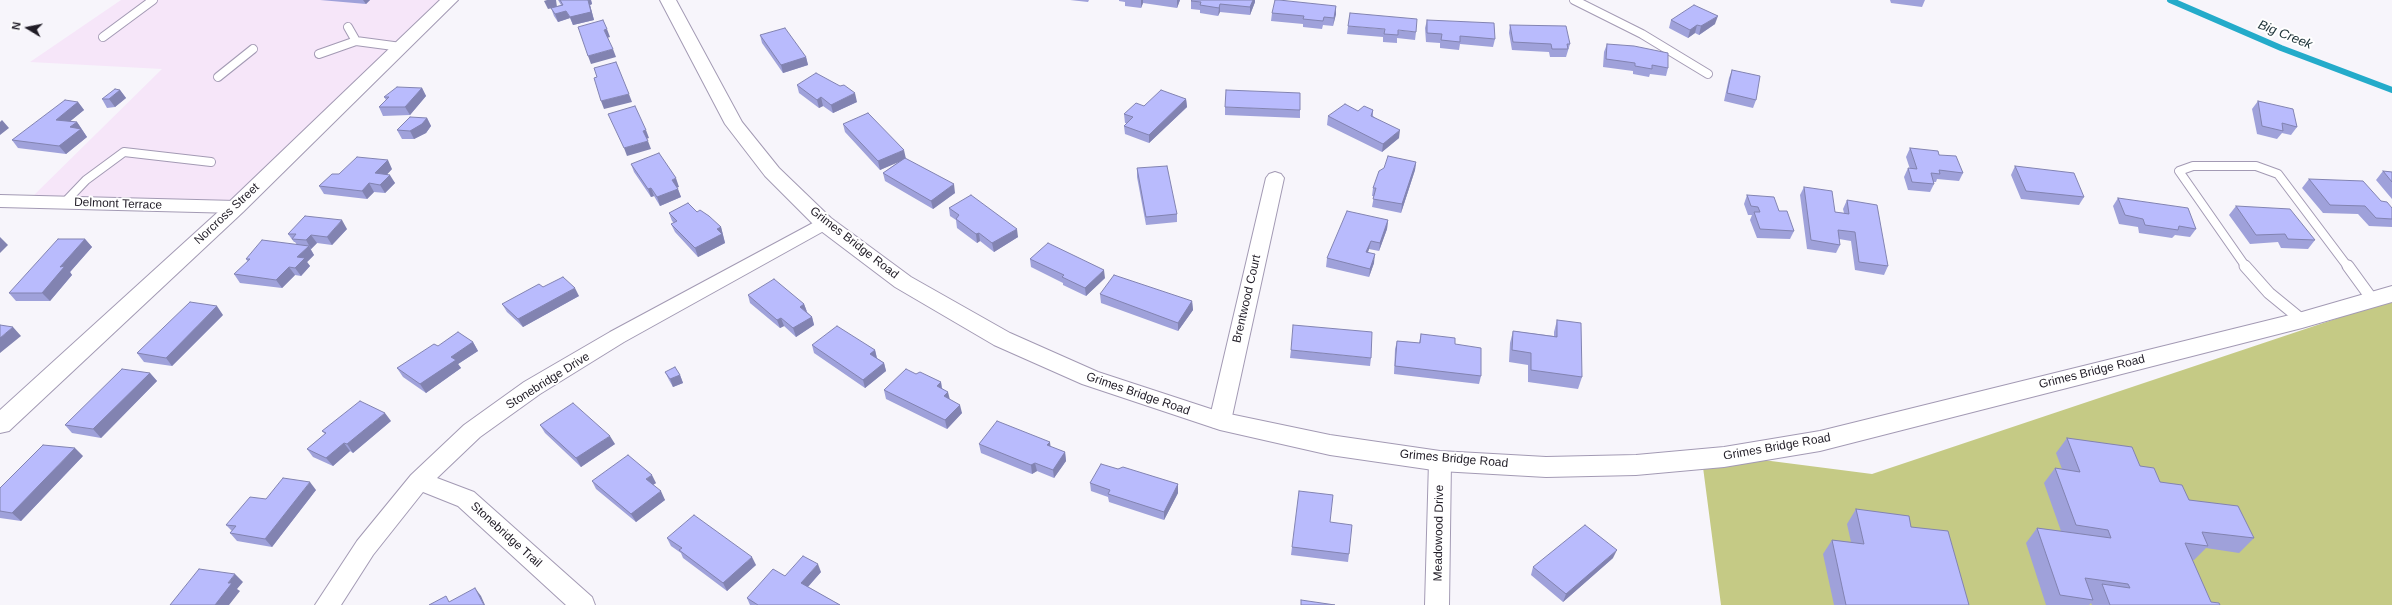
<!DOCTYPE html>
<html>
<head>
<meta charset="utf-8">
<style>
  body { margin:0 }
  #map { position:relative; width:2392px; height:605px; overflow:hidden; background:#f7f5fb; font-family:Arial,sans-serif }
  canvas { display:block }
  .north { position:absolute; left:8px; top:8px; width:40px; height:40px; -webkit-text-stroke:3px #fff; paint-order:stroke; rotate:280deg; font-size:11px; font-weight:700; line-height:16px; text-align:center; color:#201c26 }
  .north::after { content:''; display:block; margin:auto; width:14px; height:18px; background:#201c26; clip-path:polygon(50% 0,100% 100%,50% 72%,0 100%) }
</style>
</head>
<body>
<div id="map">
<canvas width="2392" height="605"></canvas>
<div class="north">N</div>
</div>
<script>
const c = document.querySelector('canvas').getContext('2d');
c.lineJoin = 'round';
function fillPath(path, color) {
  c.fillStyle = color;
  c.fill(path, 'evenodd');
}
function shape(rows) {
  const path = new Path2D();
  for (const r of rows) {
    path.moveTo(r[0], r[1]);
    for (let i = 2; i < r.length; i += 2) path.lineTo(r[i], r[i + 1]);
  }
  return path;
}
function strokePath(path, color, width, dash) {
  c.strokeStyle = color;
  c.lineWidth = width;
  c.lineCap = dash ? 'butt' : 'round';
  c.setLineDash(dash || []);
  c.stroke(path);
}
function label(font, color, halo, rows, align = 'center') {
  c.font = font + ' Arial,sans-serif';
  c.lineWidth = 4;
  c.setLineDash([]);
  c.textBaseline = 'middle';
  c.strokeStyle = halo;
  c.fillStyle = color;
  for (const [text, x, y, turn = 0] of rows) {
    c.save();
    c.translate(x, y);
    c.rotate((+turn || 0) * Math.PI / 180);
    c.textAlign = isNaN(turn) ? turn : align;
    if (halo) c.strokeText(text, 0, 0);
    c.fillText(text, 0, 0);
    c.restore();
  }
}
fillPath(shape([
  [121,0,447,0,235,207,33,196,162,69,30,62]
]), '#f6e6f9');
fillPath(shape([
  [2392,300,2392,605,1721,605,1701,452,1872,474]
]), '#c5ca85');
strokePath(shape([
  [2170,0,2281,48,2392,90]
]), '#24abca', 6);
const laneFar1 = shape([
  [1574,0,1642,34,1708,74],
  [348,27,356,41],
  [103,37,153,0],
  [319,54,356,41,401,47],
  [218,77,253,49],
  [65,202,86,180,124,152,211,162],
  [2246,267,2179,171,2193,166,2256,166,2278,174,2348,267]
]);
const lane = shape([
  [2245,266,2269,293,2302,320],
  [2348,266,2372,299]
]);
const street = shape([
  [1275,172,1281,174,1284,178,1231,421,1228,427,1220,429,1212,427,1209,421,1266,178,1269,174,1275,172],
  [0,195,236,201,243,203,245,207,243,211,236,213,0,207,0,195],
  [824,217,831,219,833,223,831,227,624,342,540,394,480,437,437,478,474,492,592,597,595,605,566,605,458,506,423,492,373,555,341,605,315,605,357,541,411,475,464,425,524,382,610,332,824,217],
  [1440,452,1448,455,1451,461,1449,605,1425,605,1429,461,1432,455,1440,452]
]);
const secondary = shape([
  [440,0,458,0,243,212,9,431,0,433,0,410,229,202,440,0],
  [660,0,676,0,742,122,779,168,831,218,911,277,1010,333,1098,372,1220,412,1330,435,1440,451,1546,457,1636,455,1724,447,1820,431,2302,312,2392,286,2392,302,2302,328,1820,451,1724,467,1636,475,1546,477,1440,471,1330,455,1220,430,1082,384,994,345,895,287,817,228,765,176,725,124,660,0]
]);
strokePath(laneFar1, '#a39ab4', 10);
strokePath(lane, '#a39ab4', 13);
strokePath(street, '#a39ab4', 2);
strokePath(secondary, '#a39ab4', 2);
strokePath(laneFar1, '#fff', 8);
strokePath(lane, '#fff', 11);
fillPath(street, '#fff');
fillPath(secondary, '#fff');
fillPath(shape([
  [320,0,370,0,366,4],
  [558,0,591,0,592,4,590,5,594,20,573,25,570,18,558,22,554,16,551,8,554,7,548,9,561,5],
  [1070,0,1089,0,1088,2],
  [1119,0,1180,0,1177,8,1143,3,1141,8,1125,6,1125,2,1119,1],
  [1890,0,1925,0,1922,7,1891,3],
  [1191,1,1255,2,1250,15,1220,12,1218,16,1200,13,1200,10,1191,9],
  [1336,6,1336,14,1333,26,1323,25,1322,29,1303,27,1303,24,1271,21,1272,13],
  [1427,20,1495,39,1493,47,1460,44,1459,50,1440,48,1440,43,1426,42,1425,28],
  [1671,20,1715,24,1699,35,1695,33,1688,38,1669,28],
  [1510,25,1570,44,1566,57,1550,57,1549,52,1512,50,1509,33],
  [1348,26,1416,32,1415,40,1397,38,1397,43,1383,42,1383,37,1347,34],
  [760,35,806,57,808,65,783,73,762,43],
  [1607,44,1668,68,1666,76,1650,74,1649,77,1633,74,1633,71,1603,67,1604,52],
  [1732,70,1756,100,1753,108,1724,101,1729,78],
  [797,85,857,102,833,113,823,106,819,108,799,93],
  [422,88,426,96,410,115,383,116,379,107,386,100,384,97],
  [120,90,126,98,115,107,107,108,102,99],
  [1186,99,1187,107,1149,143,1125,134,1124,126,1127,123,1125,123,1124,114,1144,106],
  [2258,101,2297,127,2291,135,2282,133,2277,139,2257,134,2252,109],
  [78,102,84,110,70,121,77,122,87,137,66,154,18,148,12,140],
  [1225,107,1300,110,1300,118,1225,115],
  [1373,110,1373,116,1399,138,1382,152,1327,125,1328,116],
  [427,118,431,126,426,133,414,139,402,139,397,130],
  [843,124,905,158,955,193,933,209,885,181,883,173,901,160,880,170,845,132],
  [1910,148,1939,155,1963,173,1959,181,1937,179,1936,182,1934,182,1934,184,1930,192,1908,190,1904,177,1908,168,1910,169,1906,157],
  [1416,162,1415,170,1401,213,1372,207,1374,196,1372,196,1373,188],
  [631,164,679,187,677,187,681,197,660,206,654,196,651,197,634,172],
  [2015,166,2084,197,2079,205,2021,199,2011,175],
  [1137,168,1177,214,1177,222,1146,225,1137,177],
  [392,169,387,174,395,183,385,193,374,192,367,199,324,194,319,186,339,174],
  [2383,171,2392,172,2392,199,2376,180],
  [2309,179,2381,201,2392,208,2392,227,2369,226,2358,214,2323,213,2302,188],
  [1804,187,1835,212,1844,213,1843,209,1847,200,1888,266,1884,275,1855,270,1851,241,1839,239,1840,245,1836,253,1807,249,1800,195],
  [1747,195,1779,211,1794,231,1790,239,1757,238,1750,220,1752,215,1748,215,1744,204],
  [2118,198,2196,229,2190,237,2175,235,2172,238,2139,233,2138,227,2119,224,2113,206],
  [2236,206,2315,240,2308,249,2281,248,2278,242,2250,244,2229,215],
  [949,208,1018,237,994,252,980,241,977,243,957,228,956,220,950,216],
  [697,212,721,227,725,243,698,257,675,232,671,224,674,223,672,221,669,213],
  [1388,220,1387,229,1379,251,1369,249,1368,252,1374,263,1369,277,1326,267,1327,258],
  [347,229,332,245,317,243,311,249,310,249,314,255,307,262,310,266,301,276,295,275,282,288,240,283,234,274,248,262,246,259,297,245,295,242,294,242,288,234],
  [85,239,92,247,70,272,72,275,50,301,16,301,9,293],
  [1030,259,1105,278,1086,296,1063,285,1063,283,1031,267],
  [543,287,579,296,523,327,507,312,502,304],
  [1100,294,1192,301,1193,310,1178,331,1101,303],
  [748,295,804,304,807,312,812,317,814,325,796,337,784,326,780,328,750,303],
  [223,315,172,366,144,362,137,353],
  [1557,320,1582,377,1578,389,1528,382,1528,365,1509,362,1510,343,1513,331,1554,336,1554,332],
  [1421,334,1455,344,1481,376,1479,384,1394,374,1395,349,1397,341,1419,343],
  [473,342,478,351,458,364,461,368,426,393,403,377,397,368,438,346],
  [812,345,875,350,877,358,884,363,886,371,865,388,814,353],
  [1291,350,1371,358,1370,366,1290,358],
  [665,372,680,375,683,383,673,387,669,380],
  [150,373,157,381,101,438,72,433,65,425],
  [916,374,941,382,942,388,950,400,962,413,947,429,886,399,884,390],
  [391,421,353,453,350,451,333,466,313,457,307,449,325,434,322,431],
  [540,425,615,444,581,467,545,433],
  [2067,438,2140,466,2160,482,2254,538,2239,553,2206,548,2194,560,2192,560,2211,602,2220,605,2092,605,2091,603,2089,605,2046,605,2026,543,2037,528,2061,531,2044,483,2055,468,2062,469,2056,453],
  [979,444,1050,447,1065,452,1066,461,1054,478,1037,471,1032,474,981,453],
  [83,456,21,521,0,518,0,488],
  [1118,469,1178,484,1178,493,1164,520,1109,502,1108,497,1091,491,1090,483],
  [592,481,656,483,653,485,665,500,636,522,596,489],
  [316,490,272,547,237,541,230,533,232,531,226,525,266,499],
  [1856,509,1911,527,1969,605,1834,605,1823,554,1832,540,1851,542,1847,524],
  [1330,522,1349,554,1348,562,1291,555,1292,547],
  [667,538,756,565,727,591,683,558,681,553,671,546],
  [1613,558,1563,602,1531,575,1533,567],
  [821,572,808,587,840,605,750,605,747,598,785,576]
]), '#9fa1da');
fillPath(shape([
  [363,0,370,0,366,4],
  [547,0,556,0,557,7,548,9,544,1],
  [588,0,591,0,592,4,590,5,594,20,573,25,570,17],
  [1141,0,1143,0,1143,3,1141,8],
  [1177,0,1180,0,1177,8],
  [1253,0,1255,0,1255,2,1250,15,1250,7],
  [1220,4,1220,12,1218,16,1219,8],
  [1336,6,1336,14,1333,26,1334,18],
  [566,11,570,18,558,22,555,14],
  [1718,16,1715,24,1699,35,1701,26],
  [1697,25,1695,33,1688,38,1690,30],
  [607,29,610,37,607,38,604,30],
  [613,49,616,57,591,64,588,56],
  [806,57,808,65,783,73,781,65],
  [422,88,426,96,410,115,405,107],
  [120,90,126,98,115,107,109,99],
  [855,93,857,102,833,113,831,105],
  [629,94,632,102,604,109,601,101],
  [821,97,823,106,819,108,817,100],
  [1186,99,1187,107,1149,143,1149,135],
  [78,102,84,110,62,128,56,120],
  [427,118,431,126,426,133,414,139,410,131],
  [2,120,9,128,0,135,0,122],
  [77,122,87,137,66,154,59,146,70,127],
  [646,130,649,138,646,139,643,131],
  [1400,130,1399,138,1382,152,1383,144],
  [648,141,651,149,627,156,624,148],
  [904,150,906,159,880,170,878,161],
  [388,160,392,169,380,182,375,173],
  [1416,162,1415,170,1401,213,1402,204],
  [390,175,395,183,385,193,380,185],
  [676,178,679,187,675,188,672,180],
  [369,183,374,192,367,199,362,191],
  [954,184,955,193,933,209,931,201],
  [651,188,654,196,651,197,648,189],
  [678,189,681,197,660,206,657,197],
  [342,220,347,229,332,245,327,237],
  [1388,220,1387,229,1379,251,1380,243],
  [721,227,725,243,698,257,695,248,717,229],
  [1017,229,1018,237,994,252,992,243],
  [979,233,980,241,977,243,976,234],
  [311,235,317,243,311,249,306,240],
  [0,237,8,245,0,253],
  [85,239,92,247,70,272,72,275,50,301,42,293,60,267],
  [1371,241,1369,249,1365,260,1366,252],
  [309,246,314,255,307,262,310,266,301,276,295,268,297,257],
  [1375,254,1374,263,1369,277,1370,269],
  [289,267,295,275,282,288,276,280],
  [1104,270,1105,278,1086,296,1085,288],
  [575,288,579,296,523,327,518,319],
  [1192,301,1193,310,1178,331,1178,323],
  [804,304,807,312,800,307],
  [217,306,223,315,172,366,166,358],
  [812,317,814,325,796,337,793,328],
  [781,318,784,326,780,328,777,320],
  [13,327,21,336,0,353,0,338],
  [473,342,478,351,458,364,461,368,426,393,420,384,451,357],
  [875,350,877,359,870,354],
  [884,363,886,371,865,388,863,380],
  [150,373,157,381,101,438,93,429],
  [680,375,683,383,673,387,670,379],
  [941,382,942,391,937,386],
  [948,392,950,400,944,396],
  [960,405,962,413,947,429,945,420],
  [385,413,391,421,353,453,347,444],
  [610,436,615,444,581,467,576,458],
  [1050,442,1051,450,1047,445],
  [344,443,350,451,333,466,326,458],
  [75,448,83,456,21,521,12,513],
  [1065,452,1066,461,1054,478,1053,470],
  [1035,463,1037,471,1032,474,1031,465],
  [652,475,656,483,650,487,646,479],
  [310,482,316,490,272,547,265,539],
  [1178,484,1178,493,1164,520,1164,512],
  [661,491,665,500,636,522,631,514],
  [1617,550,1613,558,1563,602,1566,594],
  [752,557,756,565,727,591,723,583],
  [818,564,821,572,804,591,801,583],
  [235,574,243,582,237,589,240,591,229,605,215,605,228,583],
  [475,588,481,596,485,605,484,605]
]), '#8283b1');
const building = shape([
  [560,0,588,0,591,12,570,17,566,11,555,14,551,8,563,5,560,0],
  [1192,0,1253,0,1250,7,1220,4,1219,8,1200,5,1201,2,1191,1,1192,0],
  [1275,0,1279,0,1336,6,1334,18,1324,17,1323,21,1303,19,1304,16,1272,13,1275,0],
  [1694,5,1718,16,1701,26,1697,25,1690,30,1671,20,1694,5],
  [1350,13,1417,19,1416,32,1398,30,1398,35,1384,34,1385,29,1348,26,1350,13],
  [603,20,607,29,604,30,613,49,588,56,578,27,603,20],
  [1427,20,1494,23,1495,39,1460,36,1460,42,1441,40,1442,34,1427,33,1427,20],
  [1510,25,1566,26,1570,44,1567,44,1568,49,1552,49,1551,44,1513,42,1510,25],
  [785,28,806,57,781,65,760,35,785,28],
  [1607,44,1634,46,1668,53,1668,68,1652,65,1652,69,1635,66,1635,63,1606,59,1607,44],
  [616,62,629,94,601,101,594,78,597,77,594,68,616,62],
  [1732,70,1760,76,1756,100,1727,93,1732,70],
  [816,73,840,86,844,85,855,93,831,105,821,97,817,100,797,85,816,73],
  [397,87,422,88,405,107,379,107,389,97,384,97,397,87],
  [115,89,120,90,109,99,102,99,115,89],
  [1161,90,1186,99,1149,135,1124,126,1133,117,1124,114,1136,103,1144,106,1161,90],
  [1226,90,1300,93,1300,110,1225,107,1226,90],
  [65,100,78,102,56,120,77,122,70,127,81,129,59,146,12,140,65,100],
  [2258,101,2293,109,2297,127,2282,123,2283,131,2262,126,2258,101],
  [1345,104,1358,111,1364,106,1373,110,1371,116,1400,130,1383,144,1328,116,1345,104],
  [635,106,646,130,643,131,648,141,624,148,608,114,635,106],
  [868,113,904,150,878,161,843,124,868,113],
  [410,117,427,118,422,124,410,131,397,130,410,117],
  [1910,148,1938,151,1939,155,1956,156,1963,173,1939,170,1940,174,1931,173,1934,184,1912,182,1908,168,1917,169,1910,148],
  [659,153,676,178,672,180,678,189,657,197,651,188,648,189,631,164,659,153],
  [1388,156,1416,162,1402,204,1373,199,1376,188,1373,188,1379,171,1384,168,1388,156],
  [357,157,388,160,375,173,390,175,380,185,369,183,362,191,319,186,332,174,339,174,357,157],
  [905,158,954,184,931,201,883,173,905,158],
  [1167,166,1177,214,1146,217,1137,168,1167,166],
  [2015,166,2074,173,2084,197,2026,191,2015,166],
  [2383,171,2392,172,2392,182,2383,171],
  [2309,179,2363,181,2381,201,2387,202,2392,208,2392,219,2376,218,2365,206,2330,205,2309,179],
  [1804,187,1832,191,1835,212,1849,214,1847,200,1877,205,1888,266,1859,262,1855,232,1838,230,1840,245,1811,240,1804,187],
  [971,195,1017,229,992,243,979,233,976,234,956,219,959,215,949,208,971,195],
  [1747,195,1774,197,1779,211,1787,211,1794,231,1760,229,1754,212,1760,212,1758,207,1751,206,1747,195],
  [2118,198,2188,208,2196,229,2179,226,2178,230,2145,225,2143,219,2125,215,2118,198],
  [688,203,697,212,700,210,709,216,721,227,717,229,722,234,695,248,671,224,677,221,669,213,688,203],
  [2236,206,2290,209,2315,240,2288,239,2285,234,2256,235,2236,206],
  [1347,211,1388,220,1380,243,1371,241,1366,252,1375,254,1370,269,1327,258,1347,211],
  [305,216,342,220,327,237,311,235,306,240,292,239,296,234,288,234,305,216],
  [58,239,85,239,60,267,65,266,42,293,9,293,58,239],
  [262,240,309,246,297,257,305,258,295,268,289,267,276,280,234,274,250,259,246,259,262,240],
  [1048,243,1104,270,1085,288,1062,277,1064,275,1030,259,1048,243],
  [1114,275,1192,301,1178,323,1100,294,1114,275],
  [563,277,575,288,518,319,502,304,539,284,543,287,563,277],
  [774,279,804,304,800,307,812,317,793,328,781,318,777,320,748,295,774,279],
  [190,302,217,306,166,358,137,353,190,302],
  [1557,320,1581,323,1582,377,1531,370,1531,353,1512,350,1513,331,1557,337,1557,320],
  [0,325,13,327,0,338,0,325],
  [1293,325,1372,332,1371,358,1291,350,1293,325],
  [837,326,875,350,870,354,884,363,863,380,812,345,837,326],
  [458,332,473,342,451,357,456,360,420,384,397,368,434,344,438,346,458,332],
  [1421,334,1455,338,1455,344,1481,348,1481,376,1395,366,1397,341,1420,343,1421,334],
  [675,367,680,375,670,379,665,372,675,367],
  [122,369,150,373,93,429,65,425,122,369],
  [906,369,916,374,920,372,941,382,937,386,948,392,944,396,960,405,945,420,884,390,906,369],
  [360,401,385,413,347,444,344,443,326,458,307,449,326,433,322,431,360,401],
  [573,403,610,436,576,458,540,425,573,403],
  [997,421,1050,442,1047,445,1065,452,1053,470,1035,463,1031,465,979,444,997,421],
  [2067,438,2132,447,2140,466,2154,468,2160,482,2182,485,2189,500,2238,506,2254,538,2202,532,2208,546,2185,543,2211,602,2219,603,2220,605,2110,605,2102,584,2130,588,2128,584,2085,578,2093,600,2060,595,2037,528,2111,538,2108,530,2076,525,2055,468,2080,472,2067,438],
  [43,445,75,448,12,513,0,511,0,488,43,445],
  [628,455,652,475,646,479,661,491,631,514,592,481,628,455],
  [1101,464,1118,469,1123,467,1178,484,1164,512,1108,494,1110,490,1090,483,1101,464],
  [283,478,310,482,265,539,230,533,236,526,226,525,250,497,266,499,283,478],
  [1299,491,1333,495,1330,522,1352,525,1349,554,1292,547,1299,491],
  [1856,509,1909,516,1911,527,1948,531,1969,605,1846,605,1832,540,1864,544,1856,509],
  [694,515,752,557,723,583,679,550,682,548,667,538,694,515],
  [1585,525,1617,550,1566,594,1533,567,1585,525],
  [803,556,818,564,801,583,840,605,758,605,747,598,773,569,785,576,803,556],
  [199,569,235,574,228,583,232,583,215,605,170,605,199,569],
  [475,588,484,605,429,605,446,596,449,602,475,588],
  [1301,600,1335,605,1301,605,1301,600]
]);
fillPath(building, '#b9bbfd');
strokePath(building, '#8283b1', 1);
label('12px', '#201c26', '#fff', [
  ["Delmont Terrace",118,204,2],
  ["Norcross Street",227,214,-43],
  ["Grimes Bridge Road",854,243,38],
  ["Brentwood Court",1247,299,-77],
  ["Grimes Bridge Road",2092,372,-14],
  ["Stonebridge Drive",548,381,-32],
  ["Grimes Bridge Road",1138,394,19],
  ["Grimes Bridge Road",1777,447,-10],
  ["Grimes Bridge Road",1454,459,5],
  ["Meadowood Drive",1439,533,-89],
  ["Stonebridge Trail",506,535,42]
]);
label('italic 13px', '#1e3339', '#fff', [
  ["Big Creek",2285,35,22]
]);
</script>
</body>
</html>
